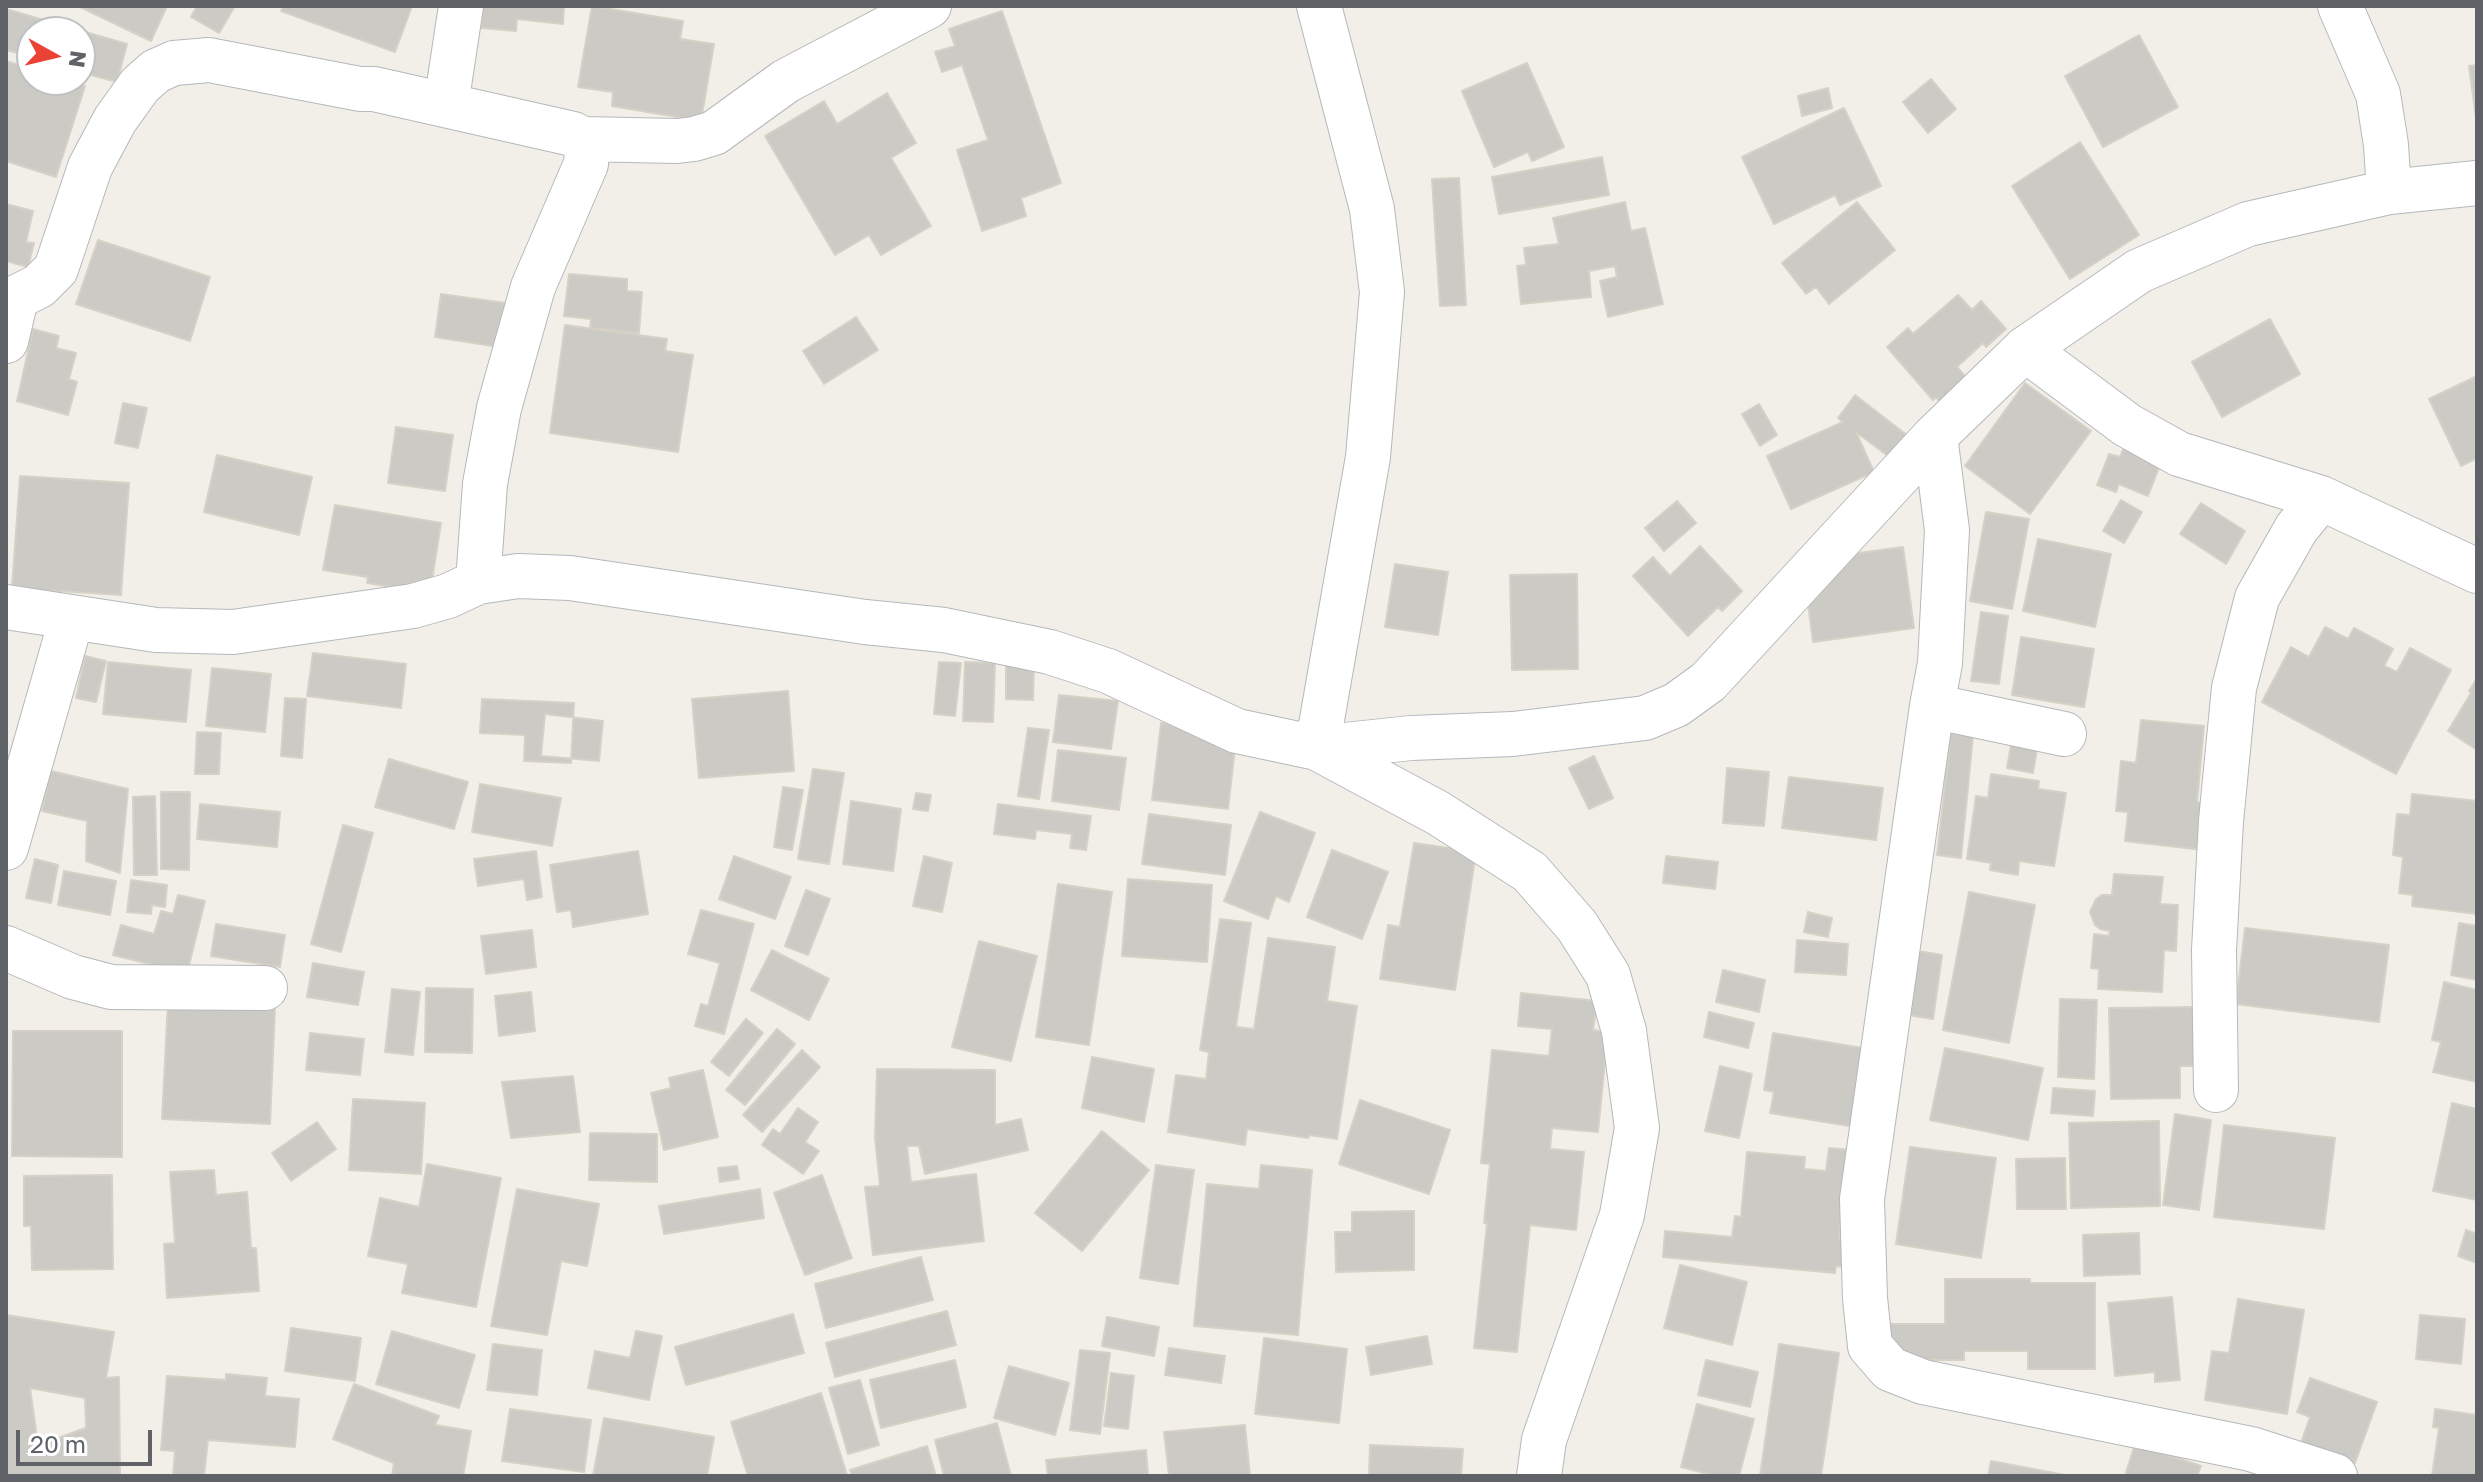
<!DOCTYPE html>
<html>
<head>
<meta charset="utf-8">
<style>
  body { margin:0 }
  #map { position:relative; width:2483px; height:1482px; overflow:hidden; background:#f1efe8; font-family:"Golos Text",sans-serif }
  canvas { display:block }
  .frame { position:absolute; inset:0; border:8px solid #5f6368; pointer-events:none }
  .north { position:absolute; left:16px; top:16px; width:80px; height:80px; box-sizing:border-box; background:#fff; border:2px solid #bfc1c3; border-radius:50%; rotate:98deg; font-size:22px; font-weight:700; line-height:32px; text-align:center; color:#5f6368 }
  .north::after { content:''; display:block; margin:auto; width:28px; height:36px; background:#ea4335; clip-path:polygon(50% 0,100% 100%,50% 72%,0 100%) }
  .scale { position:absolute; left:16px; top:1430px; width:136px; height:36px; box-sizing:border-box; border:4px solid #5f6368; border-top:0; padding-left:10px; font-size:24px; line-height:28px; white-space:nowrap; color:#5f6368; -webkit-text-stroke:6px #fff; paint-order:stroke }
</style>
</head>
<body>
<div id="map">
<canvas width="2483" height="1482"></canvas>
<div class="frame"></div>
<div class="north">N</div>
<div class="scale">20 m</div>
</div>
<script>
const c = document.querySelector('canvas').getContext('2d');
c.lineJoin = 'round';
function fillPath(path, color) {
  c.fillStyle = color;
  c.fill(path, 'evenodd');
}
function shape(rows) {
  const path = new Path2D();
  for (const r of rows) {
    path.moveTo(r[0], r[1]);
    for (let i = 2; i < r.length; i += 2) path.lineTo(r[i], r[i + 1]);
  }
  return path;
}
function strokePath(path, color, width, dash) {
  c.strokeStyle = color;
  c.lineWidth = width;
  c.lineCap = dash ? 'butt' : 'round';
  c.setLineDash(dash || []);
  c.stroke(path);
}
const building = shape([
  [78,6,167,6,151,41,78,6],
  [197,6,235,6,219,33,191,17,197,6],
  [283,6,412,6,395,52,281,11,283,6],
  [483,6,564,6,563,24,517,19,516,31,481,28,483,6],
  [592,6,683,21,680,39,714,44,701,121,612,106,613,92,578,87,592,6],
  [6,9,127,44,117,82,80,72,80,32,32,32,32,57,6,50,6,9],
  [1002,11,1061,183,1021,198,1026,216,982,231,957,150,988,140,962,65,942,72,935,52,955,46,949,29,1002,11],
  [2139,35,2178,107,2103,147,2065,76,2139,35],
  [6,61,32,69,32,80,65,80,85,86,56,177,6,161,6,61],
  [1527,63,1564,147,1532,161,1528,152,1494,167,1462,91,1527,63],
  [2477,65,2477,125,2469,66,2477,65],
  [1931,79,1956,109,1928,133,1903,102,1931,79],
  [1828,88,1832,108,1802,116,1798,96,1828,88],
  [887,93,916,143,891,158,931,226,881,255,869,235,835,255,765,136,824,101,837,124,887,93],
  [1844,108,1881,186,1840,205,1835,195,1774,224,1742,157,1844,108],
  [2080,142,2139,235,2070,279,2012,186,2080,142],
  [1602,157,1609,195,1499,214,1492,177,1602,157],
  [1459,178,1466,305,1440,306,1432,179,1459,178],
  [1625,202,1631,231,1645,228,1663,304,1608,317,1600,281,1617,277,1615,266,1589,271,1591,297,1521,304,1517,266,1526,265,1524,248,1559,244,1553,218,1625,202],
  [1857,202,1895,250,1829,304,1816,287,1806,294,1782,263,1857,202],
  [6,204,33,211,26,242,34,243,28,267,6,261,6,204],
  [98,240,210,277,190,341,76,304,98,240],
  [569,274,627,279,627,291,642,292,639,333,590,328,591,319,564,316,569,274],
  [441,294,505,303,499,347,435,337,441,294],
  [1958,295,1972,310,1981,301,2006,329,1986,347,1983,343,1957,367,1972,384,1945,408,1936,397,1933,400,1887,347,1908,328,1913,334,1958,295],
  [856,317,878,350,824,384,803,351,856,317],
  [2270,319,2300,374,2222,417,2192,362,2270,319],
  [565,325,667,339,665,351,693,355,678,452,550,433,565,325],
  [33,329,59,336,56,348,76,353,69,379,77,382,68,415,17,401,33,329],
  [2477,376,2477,458,2461,466,2429,399,2477,376],
  [2025,383,2091,431,2030,514,1965,466,2025,383],
  [1855,395,1917,443,1900,465,1856,432,1874,472,1791,509,1767,456,1843,422,1838,418,1855,395],
  [123,403,147,408,138,448,115,443,123,403],
  [1759,404,1777,435,1760,446,1742,414,1759,404],
  [396,427,453,435,445,491,388,483,396,427],
  [2126,442,2163,457,2148,496,2119,484,2116,492,2097,485,2109,454,2120,457,2126,442],
  [217,455,312,477,299,535,204,512,217,455],
  [20,476,129,483,121,595,12,588,20,476],
  [2121,500,2142,512,2124,543,2103,531,2121,500],
  [1677,501,1696,523,1664,551,1645,528,1677,501],
  [2201,503,2245,531,2226,564,2180,534,2201,503],
  [335,505,441,523,430,593,367,583,368,577,323,570,335,505],
  [1986,512,2029,519,2012,609,1970,601,1986,512],
  [2038,539,2111,554,2095,627,2023,611,2038,539],
  [1700,546,1742,591,1722,611,1718,607,1688,636,1633,576,1653,557,1670,576,1700,546],
  [1903,547,1914,628,1813,642,1804,573,1830,557,1903,547],
  [1395,564,1448,572,1438,635,1385,627,1395,564],
  [1577,574,1578,669,1512,670,1510,575,1577,574],
  [1981,612,2008,616,1999,684,1971,681,1981,612],
  [2325,627,2348,639,2354,628,2393,649,2384,666,2397,672,2410,648,2451,670,2396,774,2262,702,2291,647,2309,657,2325,627],
  [2021,637,2094,649,2084,707,2012,695,2021,637],
  [313,653,406,664,401,708,307,696,313,653],
  [85,656,106,661,96,702,76,698,85,656],
  [108,662,191,670,186,722,103,714,108,662],
  [939,662,961,663,955,716,934,714,939,662],
  [965,662,995,663,993,722,963,721,965,662],
  [1006,664,1034,664,1033,700,1006,699,1006,664],
  [212,668,271,674,265,732,206,726,212,668],
  [2477,678,2477,750,2448,731,2471,693,2469,691,2477,678],
  [788,691,794,771,699,778,692,699,788,691],
  [1059,695,1118,701,1111,749,1053,742,1059,695],
  [285,698,306,699,302,758,281,756,285,698],
  [482,699,574,703,571,763,524,761,525,735,480,733,482,699],
  [545,714,603,721,599,761,541,756,545,714],
  [2141,720,2204,726,2197,802,2208,804,2203,850,2125,841,2128,812,2116,811,2121,761,2136,763,2141,720],
  [1161,723,1237,731,1228,809,1152,800,1161,723],
  [1028,728,1049,730,1039,799,1018,796,1028,728],
  [197,732,221,733,219,774,195,774,197,732],
  [1951,733,1973,736,1961,858,1937,855,1951,733],
  [2011,745,2037,749,2033,773,2007,768,2011,745],
  [1058,750,1126,758,1119,810,1052,801,1058,750],
  [1594,756,1613,798,1589,809,1569,768,1594,756],
  [389,759,468,782,454,829,375,807,389,759],
  [1727,768,1769,772,1764,826,1723,823,1727,768],
  [813,769,844,773,829,864,798,859,813,769],
  [51,771,128,789,120,873,86,861,87,821,42,811,51,771],
  [1991,774,2039,781,2038,789,2066,793,2054,866,2019,861,2018,875,1990,870,1991,863,1967,859,1976,796,1988,798,1991,774],
  [1789,777,1883,788,1876,840,1782,828,1789,777],
  [480,784,561,798,552,846,472,832,480,784],
  [783,787,803,790,792,850,774,847,783,787],
  [161,792,190,792,189,870,161,869,161,792],
  [916,793,931,795,928,811,913,809,916,793],
  [2412,794,2477,801,2477,914,2412,906,2413,895,2399,893,2403,857,2393,855,2397,814,2410,815,2412,794],
  [155,796,157,875,134,875,133,797,155,796],
  [851,801,901,809,893,871,843,864,851,801],
  [200,804,280,812,277,847,197,839,200,804],
  [998,804,1091,816,1086,850,1070,848,1072,834,1036,830,1035,839,994,834,998,804],
  [1260,812,1315,833,1289,902,1276,896,1268,919,1224,901,1260,812],
  [1149,814,1231,825,1225,875,1142,864,1149,814],
  [343,825,373,833,341,952,311,944,343,825],
  [1414,843,1476,852,1455,990,1380,979,1388,925,1400,927,1414,843],
  [1332,850,1388,872,1362,939,1307,917,1332,850],
  [536,851,542,897,527,900,524,879,478,886,474,859,536,851],
  [638,851,648,914,573,927,571,910,557,912,550,865,638,851],
  [734,856,791,877,775,919,719,899,734,856],
  [924,856,952,863,942,912,913,906,924,856],
  [1666,856,1718,862,1715,889,1663,883,1666,856],
  [35,859,58,865,51,903,26,898,35,859],
  [64,871,116,881,110,915,58,905,64,871],
  [2114,874,2163,877,2160,904,2178,905,2176,951,2164,950,2162,992,2098,989,2099,969,2091,968,2094,934,2109,936,2110,931,2100,929,2095,925,2090,912,2096,899,2102,895,2112,895,2114,874],
  [1128,879,1212,885,1207,962,1122,956,1128,879],
  [131,880,167,885,165,907,152,905,151,914,127,912,131,880],
  [1058,884,1112,892,1089,1045,1036,1037,1058,884],
  [806,890,830,899,808,955,785,946,806,890],
  [1969,892,2035,905,2009,1043,1943,1030,1969,892],
  [178,895,205,901,187,973,113,955,121,925,154,934,161,911,173,914,178,895],
  [701,910,754,924,724,1034,695,1026,701,1004,708,1006,720,963,688,954,701,910],
  [1808,912,1832,918,1828,937,1804,932,1808,912],
  [1220,919,1251,923,1236,1027,1254,1029,1268,938,1335,947,1327,1001,1357,1006,1337,1139,1309,1135,1308,1138,1247,1129,1245,1145,1168,1132,1176,1075,1206,1079,1209,1052,1200,1050,1220,919],
  [2459,923,2477,926,2477,980,2451,975,2459,923],
  [216,924,285,935,280,967,211,956,216,924],
  [2245,928,2389,945,2379,1022,2236,1004,2245,928],
  [532,930,536,967,486,974,481,936,532,930],
  [1797,940,1848,944,1846,975,1795,972,1797,940],
  [979,941,1037,956,1011,1061,952,1047,979,941],
  [772,950,829,979,809,1020,751,990,772,950],
  [1918,951,1942,955,1933,1019,1908,1015,1918,951],
  [313,963,364,972,358,1005,307,997,313,963],
  [1723,970,1765,980,1759,1012,1716,1002,1723,970],
  [2444,982,2477,990,2477,1082,2433,1072,2441,1042,2432,1040,2444,982],
  [426,988,473,989,472,1053,425,1052,426,988],
  [392,989,420,992,413,1055,385,1052,392,989],
  [531,992,535,1031,499,1036,495,996,531,992],
  [1521,993,1597,1001,1593,1030,1608,1032,1598,1132,1552,1128,1550,1149,1584,1152,1576,1230,1530,1225,1517,1352,1474,1348,1487,1224,1484,1223,1490,1164,1481,1163,1492,1050,1549,1056,1552,1029,1518,1026,1521,993],
  [2060,999,2097,1000,2094,1079,2058,1077,2060,999],
  [168,1002,275,1007,270,1124,162,1119,168,1002],
  [2198,1007,2198,1066,2180,1066,2180,1098,2111,1099,2109,1008,2198,1007],
  [1709,1012,1754,1023,1748,1048,1704,1037,1709,1012],
  [746,1019,763,1033,729,1076,711,1062,746,1019],
  [777,1029,795,1044,745,1105,726,1090,777,1029],
  [13,1031,122,1031,122,1157,12,1156,13,1031],
  [310,1033,364,1039,360,1075,306,1070,310,1033],
  [1773,1033,1868,1049,1855,1127,1770,1113,1774,1092,1764,1090,1773,1033],
  [1945,1048,2043,1068,2028,1140,1930,1120,1945,1048],
  [802,1050,820,1067,762,1132,743,1115,802,1050],
  [1092,1057,1154,1069,1144,1122,1082,1108,1092,1057],
  [1720,1066,1752,1074,1739,1138,1705,1131,1720,1066],
  [877,1069,995,1070,995,1125,1021,1119,1028,1150,925,1174,919,1146,907,1146,911,1182,976,1174,984,1241,873,1255,865,1187,880,1186,875,1138,877,1069],
  [703,1070,718,1137,664,1150,651,1093,671,1088,669,1078,703,1070],
  [573,1076,580,1132,511,1138,502,1082,573,1076],
  [2053,1088,2095,1091,2093,1116,2051,1113,2053,1088],
  [353,1099,425,1103,421,1174,349,1170,353,1099],
  [1360,1100,1450,1130,1429,1194,1339,1164,1360,1100],
  [2452,1103,2477,1109,2477,1200,2433,1191,2452,1103],
  [798,1108,818,1122,805,1142,819,1151,803,1174,762,1145,773,1129,780,1134,798,1108],
  [2175,1114,2211,1120,2199,1210,2163,1205,2175,1114],
  [2159,1121,2160,1206,2071,1208,2069,1123,2159,1121],
  [317,1122,336,1149,291,1181,272,1153,317,1122],
  [2224,1125,2335,1138,2324,1229,2214,1217,2224,1125],
  [1102,1131,1149,1170,1082,1251,1035,1213,1102,1131],
  [590,1133,657,1134,657,1182,589,1180,590,1133],
  [1910,1147,1996,1158,1981,1258,1896,1244,1910,1147],
  [1829,1148,1886,1153,1842,1206,1839,1239,1857,1241,1854,1268,1836,1266,1835,1273,1663,1257,1665,1231,1732,1237,1735,1216,1741,1217,1747,1152,1805,1157,1804,1169,1826,1171,1829,1148],
  [2065,1158,2066,1209,2017,1209,2016,1159,2065,1158],
  [427,1164,501,1178,476,1307,402,1293,408,1264,368,1256,380,1198,419,1207,427,1164],
  [1156,1165,1194,1170,1178,1284,1140,1278,1156,1165],
  [1261,1165,1312,1170,1298,1335,1194,1326,1207,1184,1259,1189,1261,1165],
  [737,1166,739,1179,720,1182,718,1168,737,1166],
  [214,1170,216,1195,247,1192,251,1248,256,1248,259,1291,167,1298,164,1244,175,1243,170,1172,214,1170],
  [112,1175,113,1269,32,1270,31,1226,24,1226,24,1176,112,1175],
  [822,1175,852,1258,805,1275,774,1193,822,1175],
  [517,1189,599,1204,587,1266,561,1261,547,1335,491,1326,517,1189],
  [760,1189,764,1218,664,1234,659,1206,760,1189],
  [1414,1211,1414,1270,1336,1272,1335,1232,1352,1232,1352,1212,1414,1211],
  [2466,1230,2477,1234,2477,1263,2458,1256,2466,1230],
  [2139,1233,2140,1274,2084,1276,2083,1235,2139,1233],
  [921,1257,933,1300,826,1328,815,1284,921,1257],
  [1680,1265,1747,1282,1732,1345,1664,1328,1680,1265],
  [1945,1279,2030,1279,2030,1283,2095,1283,2095,1369,2028,1369,2028,1351,1964,1351,1964,1360,1886,1360,1886,1324,1945,1324,1945,1279],
  [2172,1297,2180,1380,2155,1382,2155,1372,2115,1376,2108,1303,2172,1297],
  [2238,1299,2304,1310,2287,1414,2205,1400,2212,1351,2229,1353,2238,1299],
  [947,1311,956,1345,835,1377,826,1343,947,1311],
  [793,1314,804,1353,686,1385,675,1347,793,1314],
  [6,1315,114,1332,106,1378,119,1377,120,1475,6,1476,6,1315],
  [30,1388,85,1398,86,1428,38,1445,30,1388],
  [2420,1315,2465,1319,2461,1364,2416,1359,2420,1315],
  [1107,1317,1159,1327,1154,1356,1102,1346,1107,1317],
  [291,1328,361,1338,355,1381,285,1371,291,1328],
  [392,1331,475,1355,459,1408,376,1384,392,1331],
  [636,1331,662,1336,649,1400,588,1388,595,1351,630,1358,636,1331],
  [1427,1336,1432,1364,1371,1375,1366,1347,1427,1336],
  [1264,1338,1347,1349,1339,1423,1255,1414,1264,1338],
  [493,1344,542,1350,537,1395,487,1390,493,1344],
  [1779,1344,1839,1353,1821,1476,1760,1476,1779,1344],
  [1169,1348,1225,1356,1221,1383,1165,1375,1169,1348],
  [1080,1350,1110,1353,1100,1434,1070,1430,1080,1350],
  [955,1360,966,1407,881,1428,870,1380,955,1360],
  [1706,1360,1758,1372,1750,1407,1698,1395,1706,1360],
  [1009,1366,1069,1383,1055,1435,994,1418,1009,1366],
  [1111,1373,1134,1376,1128,1429,1104,1426,1111,1373],
  [226,1374,267,1378,265,1396,299,1399,295,1447,208,1440,204,1476,173,1476,175,1451,161,1450,167,1376,226,1380,226,1374],
  [2310,1378,2377,1402,2355,1463,2301,1443,2310,1417,2297,1412,2310,1378],
  [860,1380,879,1445,848,1454,829,1388,860,1380],
  [354,1384,439,1416,435,1425,471,1431,463,1476,392,1476,394,1463,333,1439,354,1384],
  [821,1393,847,1475,748,1476,731,1422,821,1393],
  [1697,1404,1754,1419,1739,1476,1716,1476,1681,1467,1697,1404],
  [510,1409,591,1420,584,1472,502,1461,510,1409],
  [2435,1409,2477,1415,2477,1476,2432,1476,2439,1428,2433,1427,2435,1409],
  [604,1418,714,1437,707,1476,593,1476,604,1418],
  [997,1423,1011,1476,944,1476,935,1440,997,1423],
  [1245,1425,1250,1476,1169,1476,1164,1432,1245,1425],
  [2135,1444,2201,1466,2197,1476,2125,1476,2135,1444],
  [1370,1445,1463,1449,1461,1476,1369,1476,1370,1445],
  [927,1446,936,1476,852,1476,850,1470,927,1446],
  [1146,1450,1148,1476,1048,1476,1046,1460,1146,1450],
  [1991,1461,2070,1476,1988,1476,1991,1461]
]);
fillPath(building, '#cccac5');
strokePath(building, '#d6d1c6', 2);
const minor = shape([
  [1319,6,1372,209,1382,292,1368,457,1317,748,1438,813,1530,872,1577,926,1608,975,1624,1031,1637,1128,1622,1215,1544,1440,1539,1476],
  [2340,6,2378,94,2386,145,2389,192],
  [446,105,461,6],
  [583,139,677,141,694,139,714,133,786,81,929,6],
  [6,341,15,303,19,296,39,286,56,269,90,167,115,120,140,85,156,71,174,63,209,60,360,89,374,89,573,134,583,139,587,150,586,164,533,287,499,408,485,484,478,582],
  [2025,349,2139,271,2248,224,2389,192,2477,183],
  [1935,436,1947,530,1940,663,1932,706,2064,734],
  [6,607,156,630,233,632,413,606,448,596,478,582,518,576,570,578,865,622,944,630,1050,652,1108,671,1237,731,1317,748,1411,738,1513,734,1645,718,1676,705,1708,682,1935,436,2025,349,2127,425,2179,454,2321,498,2477,571],
  [1932,706,1862,1199,1865,1298,1870,1346,1890,1369,1923,1382,2251,1449,2335,1476],
  [6,848,72,617],
  [6,948,73,977,111,987,265,988],
  [2216,1090,2214,950,2221,821,2234,688,2257,598,2296,529,2321,498]
]);
strokePath(minor, '#b5b8bc', 46);
strokePath(minor, '#fff', 44);
</script>
</body>
</html>
